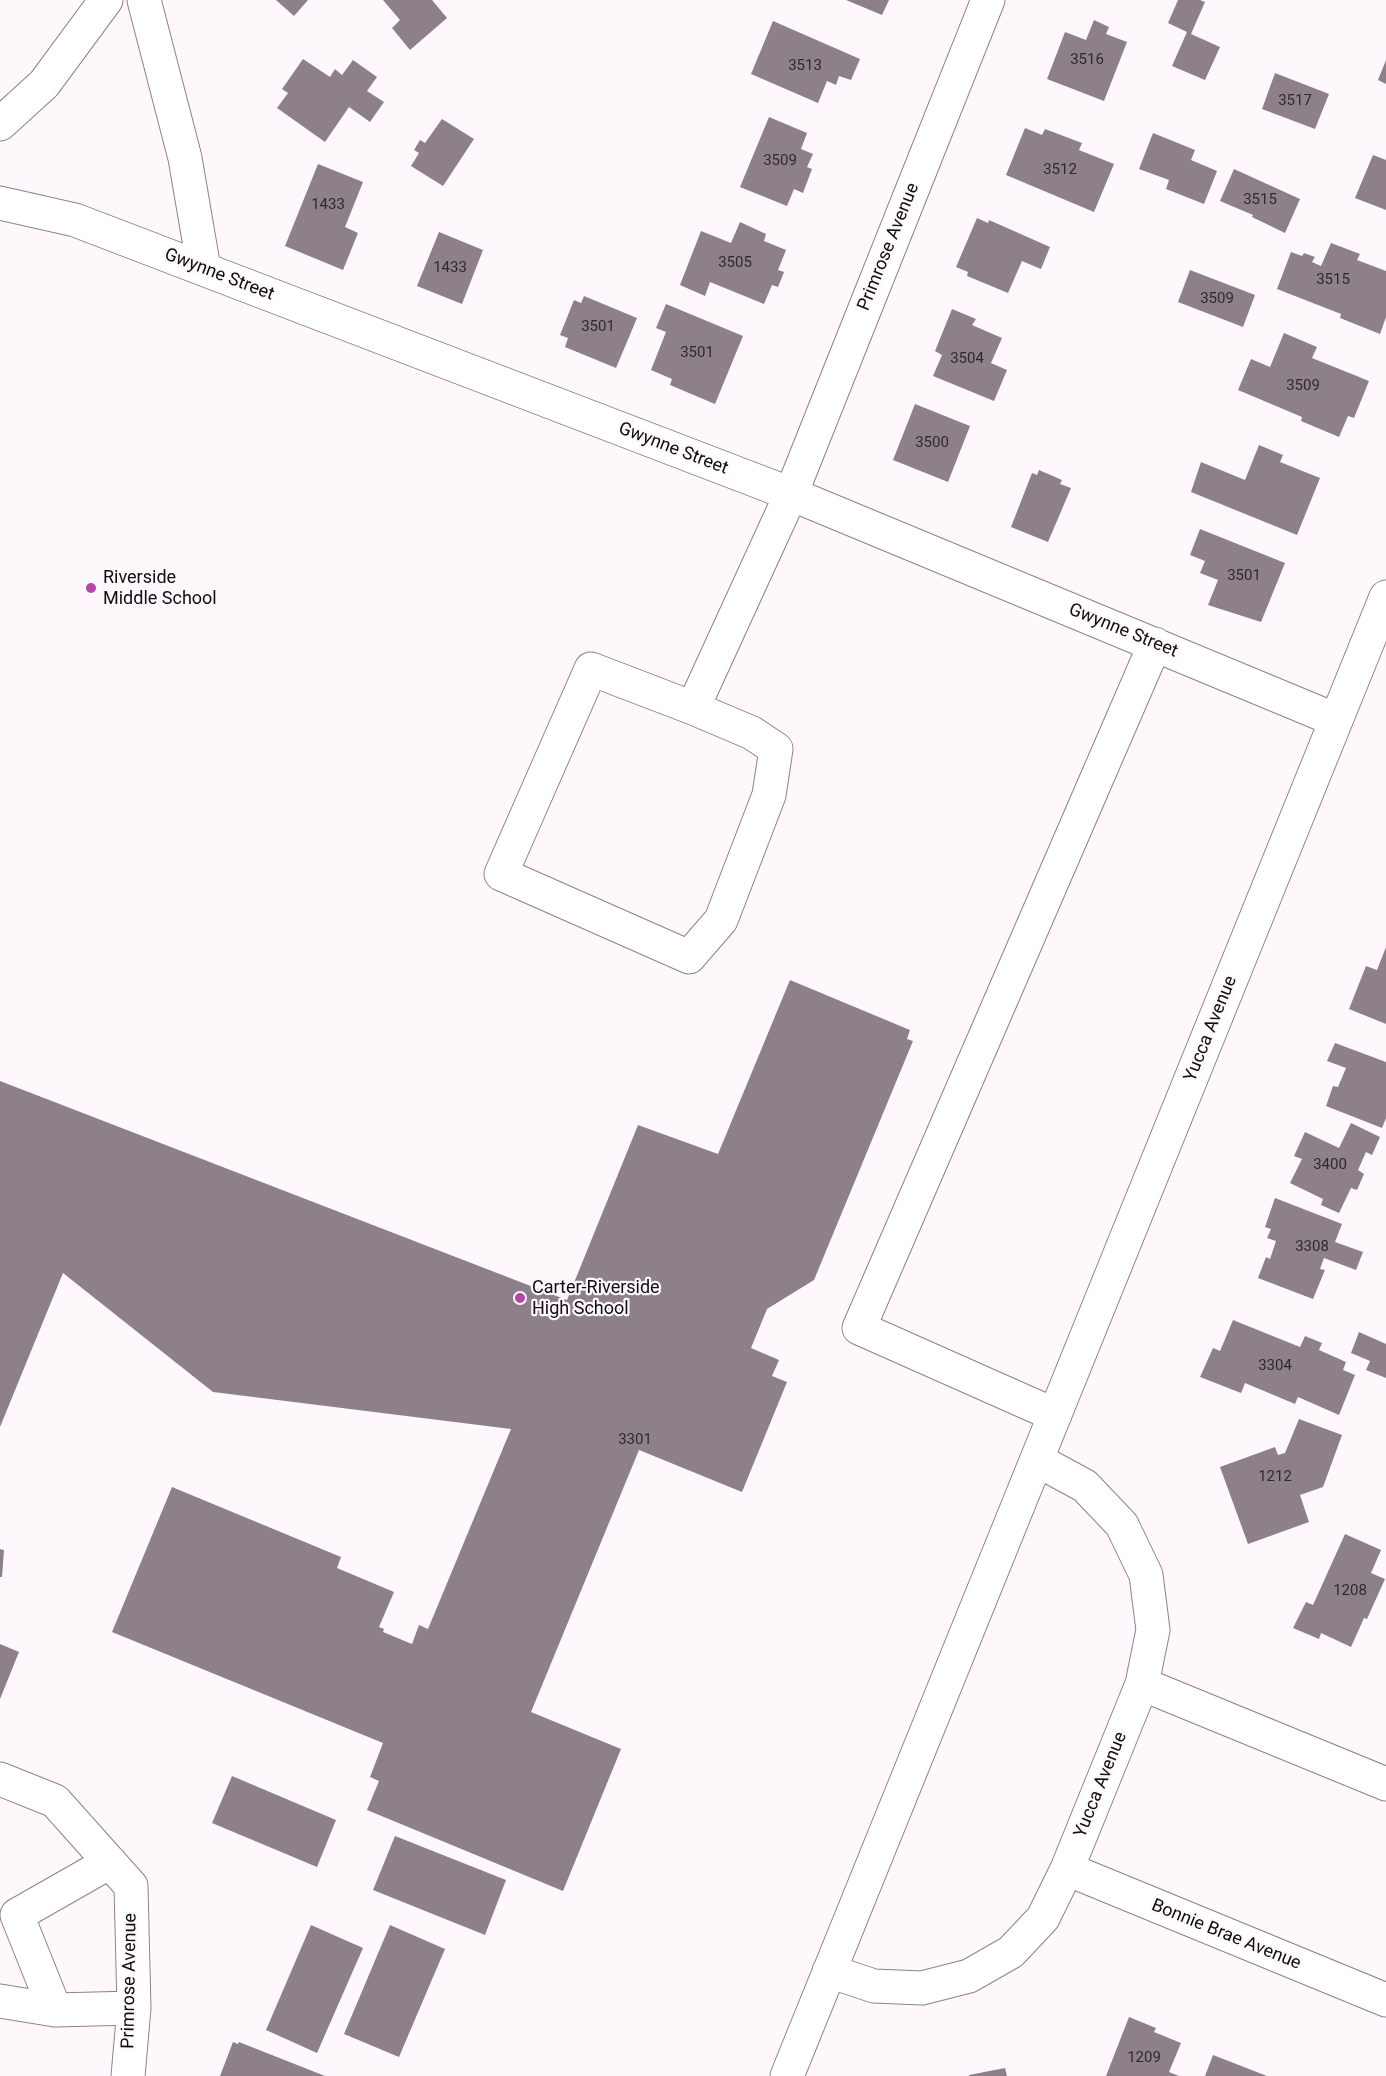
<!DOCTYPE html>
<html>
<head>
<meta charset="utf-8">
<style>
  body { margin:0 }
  canvas { display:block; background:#fef8fd }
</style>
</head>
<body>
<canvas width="1386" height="2076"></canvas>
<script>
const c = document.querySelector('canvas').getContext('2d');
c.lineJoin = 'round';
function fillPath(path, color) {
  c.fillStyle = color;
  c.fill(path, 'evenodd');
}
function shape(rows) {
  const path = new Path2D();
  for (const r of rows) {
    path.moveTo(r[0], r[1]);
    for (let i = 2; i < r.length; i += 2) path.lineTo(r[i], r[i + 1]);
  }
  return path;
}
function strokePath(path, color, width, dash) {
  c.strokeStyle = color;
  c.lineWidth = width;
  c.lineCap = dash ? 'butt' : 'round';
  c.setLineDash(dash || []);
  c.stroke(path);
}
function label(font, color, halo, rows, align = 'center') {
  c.font = font + ' Roboto,sans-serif';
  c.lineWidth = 4.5;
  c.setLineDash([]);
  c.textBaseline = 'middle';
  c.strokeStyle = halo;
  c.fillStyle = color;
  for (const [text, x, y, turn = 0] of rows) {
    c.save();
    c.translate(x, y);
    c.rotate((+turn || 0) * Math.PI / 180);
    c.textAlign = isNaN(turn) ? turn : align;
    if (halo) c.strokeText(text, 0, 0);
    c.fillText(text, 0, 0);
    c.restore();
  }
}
fillPath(shape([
  [276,0,308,0,294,16],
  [383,0,432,0,447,18,410,50,392,28,400,20],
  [846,0,889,0,882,15],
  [1178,0,1200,0,1205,2,1191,34,1220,47,1205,80,1172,66,1187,32,1168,23],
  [1094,20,1109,27,1106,34,1127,42,1104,101,1047,79,1065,32,1086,40],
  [773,21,860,59,851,80,839,76,836,85,827,81,818,103,751,74],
  [303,59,330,77,335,69,342,75,353,60,377,77,367,91,384,102,370,122,349,107,325,142,277,108,288,93,282,89],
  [1386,60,1386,84,1378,80],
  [1275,73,1329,94,1315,129,1262,109],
  [769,117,807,133,801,149,813,154,807,167,812,169,803,193,794,189,787,206,740,187],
  [442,119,474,139,443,186,411,166,419,153,414,150,420,140,425,143],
  [1025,128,1042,135,1045,129,1082,143,1079,150,1114,164,1094,212,1006,175],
  [1153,133,1195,150,1191,160,1217,171,1204,204,1166,189,1169,180,1139,169],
  [1373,155,1386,160,1386,210,1355,198],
  [318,164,363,182,345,227,358,233,343,270,285,246],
  [1234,169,1300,199,1285,233,1252,217,1253,215,1220,201],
  [977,218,988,223,989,220,1050,247,1041,269,1022,261,1008,293,967,276,968,272,956,267],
  [740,222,766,234,764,241,786,250,778,270,784,272,778,287,772,285,764,304,710,282,705,296,680,285,701,231,731,243],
  [439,232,483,250,462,304,417,286],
  [1331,243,1360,254,1357,260,1386,271,1386,317,1380,334,1340,318,1341,314,1277,289,1291,252,1302,256,1304,253,1315,257,1312,262,1321,266],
  [1190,270,1255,295,1243,327,1178,302],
  [584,296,637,318,616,368,565,347,568,338,560,335,574,300,581,303],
  [666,304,743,336,715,404,670,385,672,379,651,370,666,332,656,328],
  [952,309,976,319,972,325,1002,338,991,363,1007,370,994,401,933,376,942,355,935,351],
  [1284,333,1317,347,1312,358,1369,381,1354,418,1348,416,1339,437,1301,421,1302,417,1238,390,1251,359,1270,367],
  [915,404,970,426,948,482,893,460],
  [1259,445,1283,455,1280,462,1320,478,1297,535,1191,492,1201,462,1245,480],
  [1039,470,1062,480,1060,484,1071,488,1048,542,1011,527,1032,473,1037,475],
  [1200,529,1285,563,1261,622,1208,605,1218,580,1200,573,1205,561,1190,555],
  [1386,947,1386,1024,1349,1009,1366,966,1377,970],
  [790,980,910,1030,907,1039,913,1041,814,1280,767,1309,751,1348,779,1360,772,1376,787,1382,742,1492,639,1450,531,1712,621,1749,563,1891,367,1810,379,1781,370,1777,383,1743,112,1632,172,1487,341,1557,337,1568,394,1592,379,1627,384,1629,383,1632,412,1644,419,1625,428,1629,511,1429,213,1392,63,1273,0,1427,0,1081,567,1300,638,1125,718,1154],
  [1335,1043,1386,1062,1386,1118,1382,1128,1326,1106,1333,1086,1338,1087,1346,1068,1327,1061],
  [1351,1123,1380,1137,1372,1155,1366,1152,1358,1170,1364,1174,1357,1190,1351,1188,1339,1213,1321,1205,1323,1199,1290,1183,1302,1159,1294,1156,1305,1132,1339,1148],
  [1275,1198,1342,1224,1335,1242,1363,1252,1356,1270,1324,1258,1320,1269,1325,1270,1313,1299,1258,1278,1266,1257,1270,1259,1276,1241,1267,1238,1271,1229,1265,1227],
  [1233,1320,1300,1347,1305,1336,1322,1343,1319,1350,1346,1362,1343,1370,1355,1375,1339,1415,1298,1397,1295,1404,1245,1383,1241,1393,1200,1377,1213,1348,1220,1351],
  [1359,1332,1386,1344,1386,1378,1366,1370,1370,1361,1351,1353],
  [1299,1419,1342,1435,1323,1487,1300,1495,1309,1522,1248,1544,1220,1467,1275,1447,1278,1455,1285,1453],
  [1345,1534,1381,1550,1371,1573,1385,1579,1367,1619,1364,1618,1351,1647,1321,1633,1319,1639,1293,1628,1306,1602,1313,1605],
  [0,1549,4,1550,2,1577,0,1577],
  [0,1644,19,1652,0,1699],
  [232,1776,336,1820,317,1867,212,1823],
  [395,1836,506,1880,485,1935,373,1890],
  [311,1925,363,1948,317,2053,266,2030],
  [390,1925,445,1949,399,2057,344,2034],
  [1129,2017,1156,2028,1154,2032,1181,2043,1169,2072,1179,2076,1106,2076],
  [233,2042,238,2044,239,2042,325,2076,220,2076],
  [1213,2055,1267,2076,1205,2076],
  [1005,2068,1007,2076,969,2076,969,2075]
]), '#8d808a');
const minor = shape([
  [144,0,185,158,204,269],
  [0,124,44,84,106,0],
  [0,203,75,220,791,494,1336,720],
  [693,708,752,733,776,749,769,795,721,920,689,957,501,874,591,669,693,708,791,494,988,0],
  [1055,1415,859,1328,1155,644],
  [1142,1684,1386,1784],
  [0,1779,55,1801,131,1886,134,2008,128,2076],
  [110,1862,17,1915,55,2010,134,2008],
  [1067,1869,1386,2000],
  [829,1971,874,1986,922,1988,969,1976,1011,1952,1043,1918,1067,1869,1142,1684,1153,1630,1146,1575,1122,1525,1085,1486,1037,1460],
  [0,2001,55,2010],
  [787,2076,1386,597]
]);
strokePath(minor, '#8e818b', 35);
strokePath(minor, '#fff', 33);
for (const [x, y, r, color] of [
  [91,588,6,"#b447a6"],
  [520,1298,6,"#b447a6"]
]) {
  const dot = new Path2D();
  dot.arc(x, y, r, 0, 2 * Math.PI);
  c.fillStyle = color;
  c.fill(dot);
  strokePath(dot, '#fef8fd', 2);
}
label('15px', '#2f292e', null, [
  ["3516",1087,60],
  ["3513",805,66],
  ["3517",1295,101],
  ["3509",780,161],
  ["3512",1060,170],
  ["3515",1260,200],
  ["1433",328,205],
  ["3505",735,263],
  ["1433",450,268],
  ["3515",1333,280],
  ["3509",1217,299],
  ["3501",598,327],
  ["3501",697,353],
  ["3504",967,359],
  ["3509",1303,386],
  ["3500",932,443],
  ["3501",1244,576],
  ["3400",1330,1165],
  ["3308",1312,1247],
  ["3304",1275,1366],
  ["3301",635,1440],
  ["1212",1275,1477],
  ["1208",1350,1591],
  ["1209",1144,2058]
]);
label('18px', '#100c0f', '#fef8fd', [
  ["Primrose Avenue",889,247,-68],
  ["Gwynne Street",219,275,21],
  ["Gwynne Street",673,449,21],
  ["Gwynne Street",1123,631,22],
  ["Yucca Avenue",1211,1029,-68],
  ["Yucca Avenue",1101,1785,-68],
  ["Bonnie Brae Avenue",1226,1935,22],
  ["Primrose Avenue",130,1981,-89]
]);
label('18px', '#100c0f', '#fef8fd', [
  ["Riverside",103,578],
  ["Middle School",103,599],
  ["Carter-Riverside",532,1288],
  ["High School",532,1309]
], 'left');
</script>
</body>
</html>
